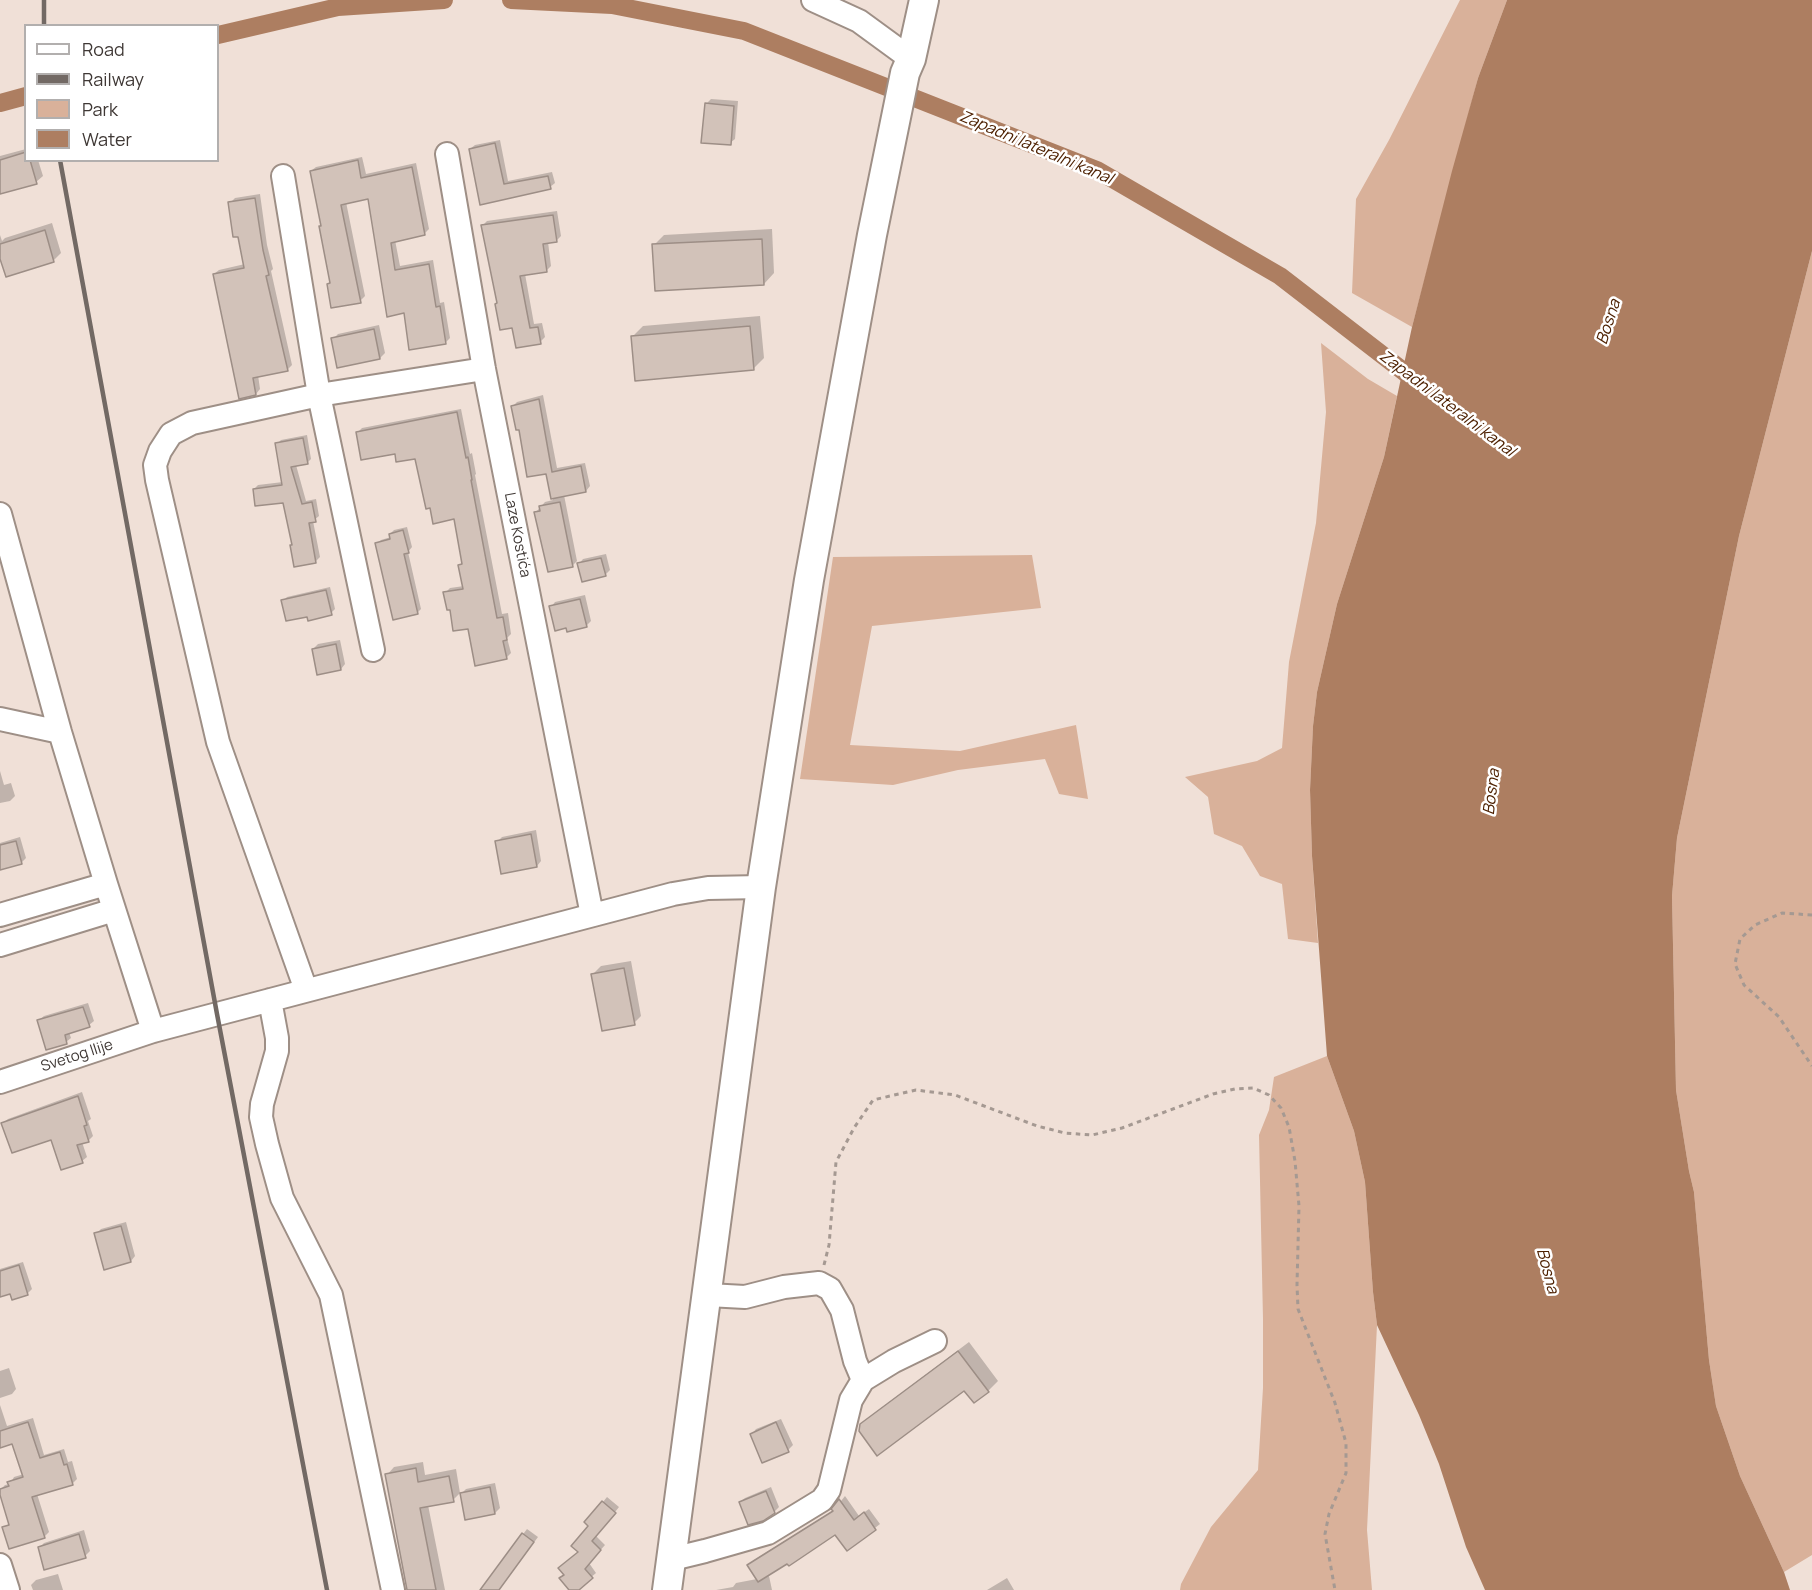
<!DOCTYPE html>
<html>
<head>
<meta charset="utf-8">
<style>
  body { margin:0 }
  #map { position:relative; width:1812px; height:1590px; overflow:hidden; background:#f0e0d7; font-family:Manrope,sans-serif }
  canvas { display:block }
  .legend { position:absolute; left:24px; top:24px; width:195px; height:138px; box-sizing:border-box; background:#fff; border:2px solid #b2afae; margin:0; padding:8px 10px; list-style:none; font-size:18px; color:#3f3835 }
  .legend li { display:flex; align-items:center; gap:12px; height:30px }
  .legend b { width:30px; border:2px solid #b2afae }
</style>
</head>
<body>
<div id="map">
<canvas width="1812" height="1590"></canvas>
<ul class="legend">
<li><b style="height:8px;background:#fff"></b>Road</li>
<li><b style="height:8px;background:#726964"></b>Railway</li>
<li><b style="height:16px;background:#d9b19a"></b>Park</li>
<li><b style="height:16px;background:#ad7e61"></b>Water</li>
</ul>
</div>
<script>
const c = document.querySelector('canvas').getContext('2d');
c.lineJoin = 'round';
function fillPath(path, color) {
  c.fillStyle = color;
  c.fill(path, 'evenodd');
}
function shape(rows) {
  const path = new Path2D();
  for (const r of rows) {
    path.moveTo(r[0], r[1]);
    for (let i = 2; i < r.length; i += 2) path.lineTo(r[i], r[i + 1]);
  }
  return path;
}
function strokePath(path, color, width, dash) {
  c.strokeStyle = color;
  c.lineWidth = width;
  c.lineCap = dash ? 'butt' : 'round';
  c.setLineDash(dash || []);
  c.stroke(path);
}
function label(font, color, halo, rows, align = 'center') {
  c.font = font + ' Manrope,sans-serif';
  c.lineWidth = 5;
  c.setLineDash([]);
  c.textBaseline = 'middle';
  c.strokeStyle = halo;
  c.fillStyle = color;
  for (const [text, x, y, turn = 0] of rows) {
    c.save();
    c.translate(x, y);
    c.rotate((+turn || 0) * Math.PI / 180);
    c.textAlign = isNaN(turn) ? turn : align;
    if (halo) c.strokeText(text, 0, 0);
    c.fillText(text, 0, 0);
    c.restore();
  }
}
fillPath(shape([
  [1460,0,1507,0,1478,78,1412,327,1352,293,1356,199,1389,140],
  [1812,251,1812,1555,1784,1572,1740,1476,1716,1406,1709,1360,1694,1192,1689,1171,1676,1090,1672,896,1677,838,1739,536],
  [1321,343,1368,379,1397,396,1384,457,1337,604,1317,692,1313,726,1310,790,1312,856,1318,943,1288,939,1282,884,1260,876,1242,846,1214,834,1208,797,1185,777,1257,761,1282,748,1289,662,1316,523,1326,412],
  [1032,555,1041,608,872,626,850,745,960,751,1076,725,1088,799,1059,794,1045,759,958,770,893,785,800,779,833,557],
  [1327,1056,1354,1131,1365,1182,1373,1292,1377,1325,1367,1530,1372,1590,1180,1590,1181,1584,1211,1527,1258,1470,1263,1388,1263,1319,1259,1135,1269,1110,1274,1077]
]), '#d9b19a');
fillPath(shape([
  [1507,0,1812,0,1812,251,1739,536,1677,838,1672,896,1676,1090,1689,1171,1694,1192,1709,1360,1716,1406,1740,1476,1784,1572,1790,1590,1485,1590,1466,1547,1439,1464,1419,1415,1377,1325,1373,1292,1365,1182,1354,1131,1327,1056,1312,856,1310,790,1313,726,1317,692,1337,604,1384,457,1412,327,1452,171,1478,78]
]), '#ad7e61');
fillPath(shape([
  [711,99,738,101,735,139,730,143,706,104],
  [500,140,508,181,552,172,555,183,550,187,481,203,470,149,475,145],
  [26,149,26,160,38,160,43,176,36,182,0,193,0,156],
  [362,157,366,174,416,163,429,229,424,234,395,240,400,266,433,260,440,303,444,302,450,338,445,343,405,312,369,197,346,202,365,296,360,301,332,281,322,225,311,171,316,167],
  [260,194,267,245,273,269,271,271,292,365,287,370,258,375,260,389,256,394,214,274,219,270,245,264,230,203,235,198],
  [557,211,561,236,556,241,548,242,551,266,546,271,525,274,534,324,542,323,545,337,540,342,513,326,499,303,483,225,487,221],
  [52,223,61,253,53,261,0,254,0,235,2,241,5,238],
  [772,229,774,273,764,284,654,245,664,235],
  [760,316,764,358,753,369,632,337,643,326],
  [379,325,385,353,380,358,333,339,338,334],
  [543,395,557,468,585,463,590,486,586,491,564,495,577,561,572,566,536,512,545,502,553,500,547,472,520,428,513,406,517,402],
  [461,409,470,454,472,453,476,474,475,475,502,614,508,613,511,634,507,638,511,653,506,658,470,627,451,608,445,593,450,588,464,586,460,566,463,562,455,518,417,457,396,452,357,433,362,428],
  [307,435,311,459,307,463,296,465,306,501,316,499,319,516,313,521,320,557,316,561,295,565,293,544,284,501,254,489,258,485,283,482,277,444,281,440],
  [407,527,412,547,408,552,421,609,417,613,377,544,381,540,391,537,390,534,394,530],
  [606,554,610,570,605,575,579,564,583,559],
  [330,587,335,609,331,613,308,615,283,601,287,597],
  [585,595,591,621,586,626,551,607,555,602],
  [340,640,345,664,341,669,313,649,318,644],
  [0,771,4,785,11,783,15,796,10,801,0,803],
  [536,830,541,861,537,866,497,842,502,837],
  [20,837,26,858,21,863,0,868,0,843],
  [631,961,641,1016,634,1023,593,974,601,966],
  [88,1003,94,1021,89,1025,69,1032,71,1038,66,1042,39,1020,44,1016],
  [82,1092,91,1119,88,1121,93,1136,88,1141,82,1142,87,1157,82,1161,52,1138,3,1123,8,1119],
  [126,1222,135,1256,131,1261,96,1234,101,1229],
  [23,1262,32,1289,27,1294,0,1290,0,1269],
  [969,1342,998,1381,988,1391,965,1389,862,1425,872,1415],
  [9,1368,16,1389,12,1394,0,1398,0,1371],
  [0,1405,7,1426,33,1418,44,1455,64,1449,68,1462,72,1461,77,1479,73,1483,37,1494,49,1532,44,1537,3,1528,10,1523,0,1490,5,1485,10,1484,14,1477,24,1474,13,1442,0,1447],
  [781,1419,793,1445,788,1450,752,1434,756,1429],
  [423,1462,425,1475,456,1469,460,1493,453,1500,428,1505,445,1590,409,1590,387,1475,394,1467],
  [495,1483,500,1508,495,1513,462,1493,466,1489],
  [771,1487,779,1507,774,1512,740,1502,745,1498],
  [845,1496,859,1516,869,1509,880,1524,848,1549,836,1533,788,1562,763,1577,769,1576,772,1590,716,1590,733,1587,736,1583,757,1579,749,1565,754,1560,834,1510],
  [607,1497,619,1507,596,1536,605,1545,589,1563,596,1573,576,1590,571,1590,565,1574,579,1551,603,1502],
  [527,1529,538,1537,499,1590,481,1590],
  [84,1530,90,1551,85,1556,39,1548,44,1543],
  [58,1574,63,1590,33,1590,31,1585,36,1580],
  [1007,1578,1014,1590,987,1590]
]), '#0003');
strokePath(shape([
  [511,0,612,5,744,31,1097,170,1280,276,1420,384],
  [218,35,338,7,444,0],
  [0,103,26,96]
]), '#ad7e61', 18);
const building = shape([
  [705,103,734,106,731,145,701,143,705,103],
  [495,143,504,184,548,176,551,189,480,205,469,149,495,143],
  [26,152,26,160,30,160,37,184,0,194,0,160,26,152],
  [358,160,361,178,412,167,425,235,391,243,395,270,429,264,436,307,440,306,446,344,409,350,404,313,387,317,368,199,341,205,361,303,331,308,327,284,330,283,319,226,321,226,310,171,358,160],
  [255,198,263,250,269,275,266,276,288,371,253,378,256,395,239,399,213,274,244,268,238,237,233,237,228,202,255,198],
  [553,215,557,242,543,244,547,272,520,276,530,328,538,327,541,344,516,348,512,328,500,330,495,304,497,303,481,225,553,215],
  [45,230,54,262,6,277,0,259,0,244,45,230],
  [762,239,764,285,655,291,652,244,762,239],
  [750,326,754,370,635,381,631,336,750,326],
  [374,329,380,359,337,368,331,338,374,329],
  [539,399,552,472,581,466,586,492,551,499,546,474,527,477,519,430,516,430,511,406,539,399],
  [457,412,466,458,468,457,472,480,471,480,497,618,503,617,507,640,503,641,507,659,475,666,468,629,453,631,450,610,447,610,443,592,463,589,458,565,462,564,454,519,433,524,430,508,426,509,415,459,396,462,395,454,361,460,356,432,457,412],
  [303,438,308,464,291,467,302,504,312,502,316,522,309,523,316,563,294,567,290,545,292,545,283,503,255,506,253,489,282,485,275,443,303,438],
  [560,502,573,567,548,572,534,512,540,511,539,506,560,502],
  [403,530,409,553,404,554,418,614,393,620,375,543,390,539,389,534,403,530],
  [601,558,606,576,582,582,577,563,601,558],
  [326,590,332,615,308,621,307,617,286,621,281,600,326,590],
  [580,599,587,627,567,632,566,628,555,631,549,606,580,599],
  [336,644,341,670,317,675,312,649,336,644],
  [531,834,537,867,501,874,495,841,531,834],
  [16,841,22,864,0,870,0,845,16,841],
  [624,968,635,1025,602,1031,591,974,624,968],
  [83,1007,90,1027,65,1035,67,1044,46,1050,37,1020,83,1007],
  [78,1096,87,1125,84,1126,89,1142,77,1145,83,1163,61,1170,51,1140,12,1153,1,1123,78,1096],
  [121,1226,131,1262,104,1270,94,1233,121,1226],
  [19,1265,28,1295,12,1300,10,1294,0,1297,0,1271,19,1265],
  [958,1351,989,1392,974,1403,964,1391,877,1456,859,1431,860,1424,958,1351],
  [28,1422,40,1458,60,1452,64,1465,67,1464,73,1485,32,1497,45,1538,9,1549,2,1527,9,1525,0,1495,0,1489,9,1486,7,1482,23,1477,12,1444,0,1448,0,1431,28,1422],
  [776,1422,789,1452,762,1463,750,1434,776,1422],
  [416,1468,418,1482,449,1476,454,1502,420,1508,436,1590,407,1590,385,1474,416,1468],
  [490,1487,495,1514,465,1520,460,1493,490,1487],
  [766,1491,775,1513,763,1521,748,1525,739,1502,766,1491],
  [839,1499,854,1520,864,1512,876,1530,847,1551,835,1535,789,1566,787,1564,758,1582,747,1565,833,1511,831,1509,839,1499],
  [602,1501,616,1513,592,1541,601,1550,585,1569,593,1578,579,1590,569,1590,559,1578,564,1575,558,1568,578,1552,571,1546,588,1526,584,1522,602,1501],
  [522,1533,534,1542,499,1590,480,1590,522,1533],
  [79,1534,86,1558,44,1570,38,1547,79,1534]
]);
fillPath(building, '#d2c2b9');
strokePath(building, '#9d8e86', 1.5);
const minor = shape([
  [813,0,859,21,911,59],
  [447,154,484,369,592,915],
  [283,176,319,395,373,650],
  [0,514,60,732,106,884,153,1031],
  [0,719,60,732],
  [0,915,106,884],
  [0,945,114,910],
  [306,990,218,742,157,480,155,465,160,451,171,434,192,423,319,395,484,369],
  [270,1000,277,1038,277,1051,262,1104,261,1117,267,1144,282,1198,331,1295,393,1590],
  [0,1082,153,1031,673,894,708,888,761,887],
  [708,1295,745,1297,784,1287,819,1283,830,1289,842,1310,855,1361,863,1380,894,1361,935,1341],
  [672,1559,705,1551,768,1533,822,1500,829,1490,851,1400,863,1380],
  [0,1565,8,1590]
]);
const major = shape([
  [667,1590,761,887,809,580,872,235,905,73,911,59,924,0]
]);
strokePath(minor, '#9e8f86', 26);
strokePath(major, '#9e8f86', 32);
strokePath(shape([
  [1812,915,1782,913,1755,925,1740,939,1735,964,1744,985,1779,1017,1812,1066],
  [824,1265,829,1245,836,1162,854,1128,873,1100,916,1090,955,1095,1037,1126,1065,1133,1092,1135,1122,1128,1213,1094,1235,1089,1253,1088,1269,1095,1281,1108,1289,1127,1295,1161,1299,1206,1297,1285,1298,1309,1335,1403,1346,1443,1346,1473,1329,1514,1325,1534,1335,1590]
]), '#a59992', 3, [4.5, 4.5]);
strokePath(minor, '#fff', 22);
strokePath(major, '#fff', 28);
strokePath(shape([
  [44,0,44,26],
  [60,160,217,1014,327,1590]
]), '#726964', 4.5);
label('15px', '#3f3835', '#fff', [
  ["Laze Kostića",517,535,79],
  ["Svetog Ilije",77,1056,-18]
]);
label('italic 16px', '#4d2000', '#fff', [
  ["Zapadni lateralni kanal",1036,148,23],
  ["Bosna",1609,322,-72],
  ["Zapadni lateralni kanal",1447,404,37],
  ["Bosna",1492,792,-83],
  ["Bosna",1547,1271,75]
]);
</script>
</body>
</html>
